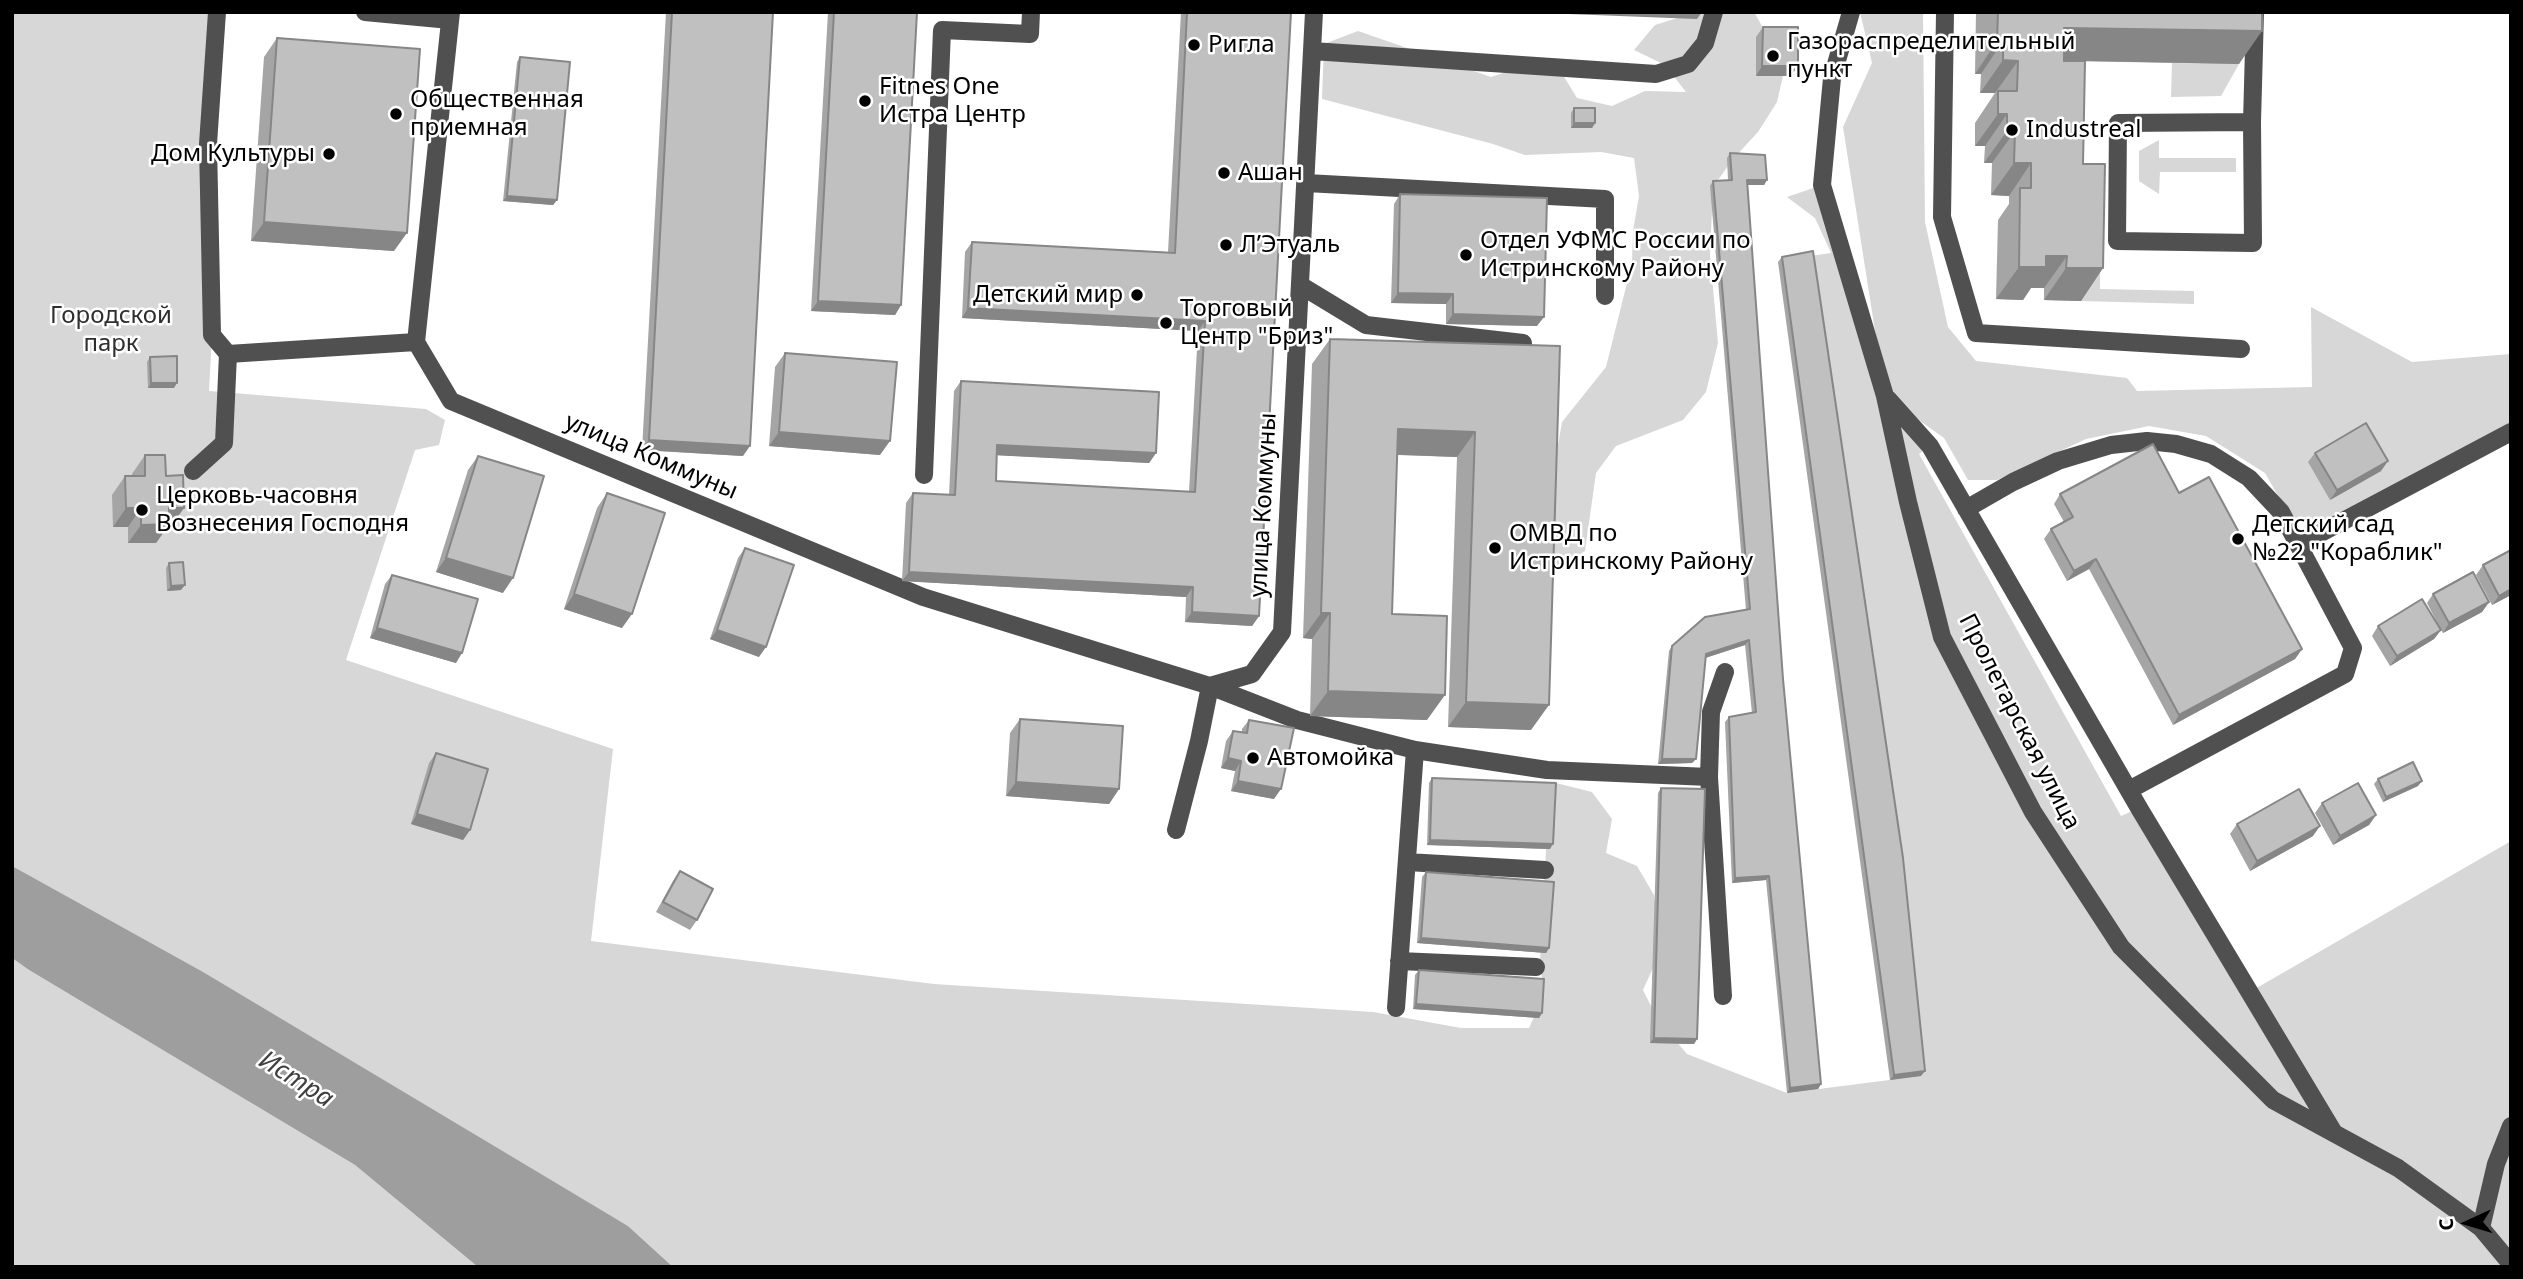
<!DOCTYPE html>
<html>
<head>
<meta charset="utf-8">
<style>
  body { margin:0 }
  #map { position:relative; width:2523px; height:1279px; overflow:hidden; background:#fff; font-family:"Noto Sans",sans-serif }
  canvas { display:block }
  .frame { position:absolute; inset:0; border:14px solid #000; pointer-events:none }
  .north { position:absolute; left:2432px; top:1188px; width:70px; height:70px; -webkit-text-stroke:5px #fff; paint-order:stroke; rotate:266deg; font-size:19px; font-weight:700; line-height:28px; text-align:center; color:#000 }
  .north::after { content:''; display:block; margin:auto; width:24px; height:32px; background:#000; clip-path:polygon(50% 0,100% 100%,50% 72%,0 100%) }
</style>
</head>
<body>
<div id="map">
<canvas width="2523" height="1279"></canvas>
<div class="frame"></div>
<div class="north">С</div>
</div>
<script>
const c = document.querySelector('canvas').getContext('2d');
c.lineJoin = 'round';
function fillPath(path, color) {
  c.fillStyle = color;
  c.fill(path, 'evenodd');
}
function shape(rows) {
  const path = new Path2D();
  for (const r of rows) {
    path.moveTo(r[0], r[1]);
    for (let i = 2; i < r.length; i += 2) path.lineTo(r[i], r[i + 1]);
  }
  return path;
}
function strokePath(path, color, width, dash) {
  c.strokeStyle = color;
  c.lineWidth = width;
  c.lineCap = dash ? 'butt' : 'round';
  c.setLineDash(dash || []);
  c.stroke(path);
}
function label(font, color, halo, rows, align = 'center') {
  c.font = font + ' "Noto Sans",sans-serif';
  c.lineWidth = 5;
  c.setLineDash([]);
  c.textBaseline = 'middle';
  c.strokeStyle = halo;
  c.fillStyle = color;
  for (const [text, x, y, turn = 0] of rows) {
    c.save();
    c.translate(x, y);
    c.rotate((+turn || 0) * Math.PI / 180);
    c.textAlign = isNaN(turn) ? turn : align;
    if (halo) c.strokeText(text, 0, 0);
    c.fillText(text, 0, 0);
    c.restore();
  }
}
fillPath(shape([
  [12,12,211,12,212,335,209,391,426,409,445,420,439,445,415,450,346,660,613,749,591,941,934,984,1373,1012,1461,1028,1529,1028,1544,995,1540,962,1546,851,1543,816,1556,783,1592,792,1612,819,1606,853,1637,866,1654,895,1658,927,1657,959,1643,990,1658,1020,1687,1054,1787,1093,1921,1076,1810,256,1831,253,1815,218,1787,197,1822,185,1884,388,1843,127,1872,63,1860,12,1923,12,1925,222,1948,327,1976,361,2127,378,2137,391,2312,387,2311,307,2412,362,2511,354,2511,424,2326,524,2293,522,2265,473,2206,436,2149,426,2086,439,1997,480,1968,480,1944,438,1889,399,1930,446,1919,454,2121,816,2139,808,2248,993,2511,841,2511,1267,673,1267,628,1226,12,866],
  [1697,12,1754,12,1785,67,1777,102,1758,132,1733,159,1713,187,1710,255,1718,343,1706,392,1683,420,1616,446,1596,473,1585,551,1553,572,1542,539,1562,422,1606,367,1632,263,1633,231,1639,196,1634,158,1601,152,1525,155,1493,144,1322,99,1324,44,1358,31,1491,77,1524,66,1558,67,1577,98,1612,106,1645,91,1686,92,1665,65,1634,50,1655,25],
  [2172,63,2239,64,2221,96,2171,97],
  [2159,140,2159,158,2236,158,2236,172,2160,172,2159,194,2139,181,2139,151],
  [2081,256,2100,256,2100,289,2194,291,2194,304,2081,301],
  [12,958,29,970,355,1165,478,1267,12,1267]
]), '#d7d7d7');
fillPath(shape([
  [12,866,203,972,628,1226,673,1267,478,1267,355,1165,29,970,12,958]
]), '#9e9e9e');
strokePath(shape([
  [217,12,208,144,212,335,228,354,416,342],
  [365,12,450,20],
  [451,12,416,342,451,401,923,597,1210,686,1297,720,1415,750,1547,770,1709,777,1711,712,1725,672],
  [1851,12,1832,78,1822,185,1885,396,1908,502,1942,637,2033,812,2121,947,2273,1100,2398,1168,2481,1228,2511,1264],
  [1945,12,1942,217,1976,333,2241,349],
  [1312,51,1656,74,1688,64,1705,43,1714,12],
  [2252,122,2118,123,2117,241,2253,243,2252,122,2255,12],
  [1306,183,1605,199,1605,296],
  [1300,285,1366,325,1523,343],
  [1888,399,1930,446,2139,808,2334,1133],
  [193,471,224,443,228,354],
  [924,475,942,30,1030,34,1031,12],
  [1966,509,2013,482,2058,461,2111,445,2147,441,2176,444,2211,454,2249,478,2281,512,2353,648,2345,674,2129,790],
  [2298,545,2511,432],
  [1709,777,1723,996],
  [1176,830,1199,741,1210,686,1252,674,1282,632,1314,12],
  [1407,862,1545,870],
  [1399,961,1536,967],
  [1396,1008,1415,750],
  [2481,1228,2496,1164,2511,1126]
]), '#505050', 18);
fillPath(shape([
  [666,12,773,12,743,456,642,450],
  [828,12,917,12,901,305,895,315,811,311],
  [1181,12,1291,12,1259,616,1252,626,1185,622,1186,597,902,581,906,503,913,493,949,495,954,391,961,381,1156,453,1149,463,997,455,996,481,1189,492,1198,331,962,318,965,252,972,242,1168,252],
  [1976,12,2262,12,2239,64,2064,61,2103,268,2081,301,2044,300,2044,288,2031,288,2023,300,1996,299,1998,220,2009,204,2009,196,1991,195,1992,163,1984,163,1985,146,1975,146,1975,123,1995,93,1980,93,1981,74,1975,74],
  [1763,27,1791,76,1756,76,1756,37],
  [277,38,394,251,251,241,264,57],
  [520,57,557,200,553,205,503,201,517,62],
  [1574,108,1595,123,1592,128,1571,128,1571,113],
  [1730,153,1767,180,1764,185,1747,185,1783,679,1821,1084,1818,1089,1787,1093,1766,880,1732,883,1725,722,1729,717,1752,713,1745,645,1705,658,1696,759,1692,763,1658,764,1669,651,1672,646,1746,610,1710,186,1713,181,1728,180,1727,158],
  [1400,194,1537,326,1446,324,1446,304,1391,303,1394,204],
  [1782,257,1921,1076,1890,1080,1778,262],
  [1330,339,1560,346,1531,730,1448,727,1457,457,1397,455,1392,614,1427,720,1310,716,1312,639,1303,638,1312,364],
  [785,353,880,455,769,446,775,367],
  [150,357,174,388,148,388,147,362],
  [2315,453,2381,471,2330,500,2308,462],
  [145,455,166,476,184,508,171,526,168,526,156,543,128,543,128,527,113,527,112,495,125,476,132,476,132,474],
  [478,456,503,593,436,572,468,470],
  [607,493,622,628,564,609,597,508],
  [2179,493,2302,649,2295,659,2173,725,2089,569,2067,581,2044,539,2051,529,2064,522,2054,504,2060,494],
  [745,548,759,657,710,639,738,558],
  [169,563,181,590,167,591,166,568],
  [2483,565,2511,595,2492,605,2476,575],
  [392,575,456,663,370,638,385,584],
  [2433,594,2489,602,2482,612,2443,633,2441,630,2434,639,2390,666,2372,636,2378,626,2439,626,2427,603],
  [1020,719,1119,789,1109,804,1006,796,1010,733],
  [1249,720,1274,799,1231,791,1235,771,1221,768,1226,741,1233,731,1242,733,1242,729],
  [436,753,470,830,463,840,411,824,429,763],
  [1432,778,1550,849,1427,845,1429,783],
  [2378,779,2418,786,2383,802,2374,784],
  [1661,788,1697,1039,1694,1044,1650,1043,1658,793],
  [2322,803,2376,815,2369,825,2333,845,2315,813],
  [2237,824,2313,836,2250,871,2230,834],
  [680,871,697,920,690,930,656,912,673,881],
  [1426,872,1549,948,1546,953,1417,943,1422,877],
  [1419,970,1542,1013,1539,1018,1413,1009,1415,975]
]), '#a5a5a5');
fillPath(shape([
  [1516,12,1702,12,1697,19],
  [2064,28,2262,31,2239,64,2042,60],
  [1997,41,2003,41,1981,74,1975,74],
  [2003,60,2018,61,1995,93,1980,93],
  [1762,66,1798,66,1791,76,1756,76],
  [1998,114,2007,114,1985,146,1975,146],
  [1574,123,1595,123,1592,128,1571,128],
  [2007,131,2015,131,1992,163,1984,163],
  [2014,163,2031,163,2009,196,1991,195],
  [1747,180,1767,180,1764,185,1743,185],
  [507,196,557,200,553,205,503,201],
  [264,222,407,233,394,251,251,241],
  [2046,256,2067,256,2044,288,2031,288,2023,300,1996,299,2019,267],
  [2066,268,2103,268,2081,301,2044,300],
  [1398,293,1453,294,1446,304,1391,303],
  [818,301,901,305,895,315,811,311],
  [968,308,1205,321,1198,331,962,318],
  [1453,314,1544,317,1537,326,1446,324],
  [151,383,177,383,174,388,148,388],
  [1398,429,1475,432,1457,457,1380,454],
  [779,432,890,441,880,455,769,446],
  [649,440,750,446,743,456,642,450],
  [997,445,1156,453,1149,463,991,455],
  [2388,461,2381,471,2330,500,2337,490],
  [126,508,141,508,128,527,113,527],
  [169,508,184,508,171,526,168,526,156,543,128,543,141,525],
  [446,558,513,578,503,593,436,572],
  [2096,559,2089,569,2067,581,2074,571],
  [909,572,1193,587,1186,597,902,581],
  [185,585,181,590,167,591,171,586],
  [2511,589,2511,595,2492,605,2499,596],
  [574,594,632,614,622,628,564,609],
  [2489,602,2482,612,2443,633,2449,623],
  [1192,612,1259,616,1252,626,1185,622],
  [1321,613,1330,613,1312,639,1303,638],
  [377,628,462,653,456,663,370,638],
  [717,630,766,647,759,657,710,639],
  [2441,630,2434,639,2390,666,2397,656],
  [1749,640,1745,645,1702,659,1706,654],
  [2302,649,2295,659,2173,725,2179,715],
  [1328,691,1445,695,1427,720,1310,716],
  [1466,702,1549,705,1531,730,1448,727],
  [1228,758,1241,761,1235,771,1221,768],
  [1662,759,1696,759,1692,763,1658,764],
  [1238,781,1281,789,1274,799,1231,791],
  [2422,781,2418,786,2383,802,2386,797],
  [1016,782,1119,789,1109,804,1006,796],
  [417,814,470,830,463,840,411,824],
  [2376,815,2369,825,2333,845,2340,836],
  [2320,826,2313,836,2250,871,2257,861],
  [1430,840,1553,844,1550,849,1427,845],
  [1769,876,1766,880,1732,883,1735,878],
  [1421,938,1549,948,1546,953,1417,943],
  [1416,1004,1542,1013,1539,1018,1413,1009],
  [1654,1038,1697,1039,1694,1044,1650,1043],
  [1925,1071,1921,1076,1890,1080,1894,1075],
  [1821,1084,1818,1089,1787,1093,1790,1088]
]), '#868686');
const building = shape([
  [672,12,773,12,750,446,649,440,672,12],
  [834,12,917,12,901,305,818,301,834,12],
  [1187,12,1291,12,1259,616,1192,612,1193,587,909,572,913,493,955,495,961,381,1159,392,1156,453,997,445,996,481,1195,492,1205,321,968,308,972,242,1175,253,1187,12],
  [1998,12,2262,12,2262,31,2064,28,2064,61,2085,61,2083,164,2105,164,2103,268,2066,268,2067,256,2046,256,2046,267,2019,267,2020,188,2031,188,2031,163,2014,163,2015,131,2007,131,2007,114,1998,114,1998,91,2017,91,2018,61,2003,60,2003,41,1997,41,1998,12],
  [1763,27,1798,27,1798,66,1762,66,1763,27],
  [277,38,420,49,407,233,264,222,277,38],
  [520,57,570,62,557,200,507,196,520,57],
  [1574,108,1595,108,1595,123,1574,123,1574,108],
  [1730,153,1765,155,1767,180,1747,180,1783,679,1821,1084,1790,1088,1769,876,1735,878,1729,717,1756,712,1749,640,1706,654,1696,759,1662,759,1672,646,1705,617,1750,609,1713,181,1732,180,1730,153],
  [1400,194,1547,198,1544,317,1453,314,1453,294,1398,293,1400,194],
  [1813,251,1903,858,1925,1071,1894,1075,1782,257,1813,251],
  [1330,339,1560,346,1549,705,1466,702,1475,432,1398,429,1392,614,1447,616,1445,695,1328,691,1330,613,1321,613,1330,339],
  [785,353,897,362,890,441,779,432,785,353],
  [177,356,177,383,151,383,150,357,177,356],
  [2366,423,2388,461,2337,490,2315,453,2366,423],
  [2153,444,2179,493,2209,477,2302,649,2179,715,2096,559,2074,571,2051,529,2073,517,2060,494,2153,444],
  [145,455,165,455,166,476,183,475,184,508,169,508,169,524,141,525,141,508,126,508,125,476,145,476,145,455],
  [478,456,544,476,513,578,446,558,478,456],
  [607,493,665,513,632,614,574,594,607,493],
  [745,548,794,565,766,647,717,630,745,548],
  [2511,550,2511,589,2499,596,2483,565,2511,550],
  [183,562,185,585,171,586,169,563,183,562],
  [2473,572,2489,602,2449,623,2433,594,2473,572],
  [392,575,478,599,462,653,377,628,392,575],
  [2422,599,2441,630,2397,656,2378,626,2422,599],
  [1020,719,1123,726,1119,789,1016,782,1020,719],
  [1249,720,1294,728,1281,789,1238,781,1241,761,1228,758,1233,731,1247,733,1249,720],
  [436,753,488,769,470,830,417,814,436,753],
  [2413,762,2422,781,2386,797,2378,779,2413,762],
  [1432,778,1556,783,1553,844,1430,840,1432,778],
  [2358,783,2376,815,2340,836,2322,803,2358,783],
  [1661,788,1705,789,1697,1039,1654,1038,1661,788],
  [2299,789,2320,826,2257,861,2237,824,2299,789],
  [680,871,713,889,697,920,663,902,680,871],
  [1426,872,1554,882,1549,948,1421,938,1426,872],
  [1419,970,1544,979,1542,1013,1416,1004,1419,970]
]);
fillPath(building, '#c0c0c0');
strokePath(building, '#868686', 2);
for (const [x, y, r, color] of [
  [1194,45,7,"#000"],
  [1773,56,7,"#000"],
  [865,101,7,"#000"],
  [396,114,7,"#000"],
  [2012,130,7,"#000"],
  [329,154,7,"#000"],
  [1224,173,7,"#000"],
  [1226,245,7,"#000"],
  [1466,255,7,"#000"],
  [1137,295,7,"#000"],
  [1166,323,7,"#000"],
  [142,510,7,"#000"],
  [2238,539,7,"#000"],
  [1495,548,7,"#000"],
  [1253,758,7,"#000"]
]) {
  const dot = new Path2D();
  dot.arc(x, y, r, 0, 2 * Math.PI);
  c.fillStyle = color;
  c.fill(dot);
  strokePath(dot, '#fff', 2.5);
}
label('24px', '#000', '#fff', [
  ["Газораспределительный",1787,42],
  ["пункт",1787,70],
  ["Ригла",1208,45],
  ["Fitnes One",879,87],
  ["Истра Центр",879,115],
  ["Общественная",410,100],
  ["приемная",410,128],
  ["Industreal",2026,130],
  ["Дом Культуры",315,154,"right"],
  ["Ашан",1238,173],
  ["Отдел УФМС России по",1480,241],
  ["Истринскому Району",1480,269],
  ["Л’Этуаль",1240,245],
  ["Детский мир",1123,295,"right"],
  ["Торговый",1180,309],
  ["Центр \"Бриз\"",1180,337],
  ["Церковь-часовня",156,496],
  ["Вознесения Господня",156,524],
  ["Детский сад",2252,525],
  ["№22 \"Кораблик\"",2252,553],
  ["ОМВД по",1509,534],
  ["Истринскому Району",1509,562],
  ["Автомойка",1267,758]
], 'left');
label('24px', '#2e2e2e', '#fff', [
  ["Городской",111,316],
  ["парк",111,344]
]);
label('24px', '#000', '#fff', [
  ["улица Коммуны",651,457,23],
  ["улица Коммуны",1264,505,-87],
  ["Пролетарская улица",2019,722,63]
]);
label('italic 26px', '#3f3f3f', '#fff', [
  ["Истра",296,1080,32]
]);
</script>
</body>
</html>
